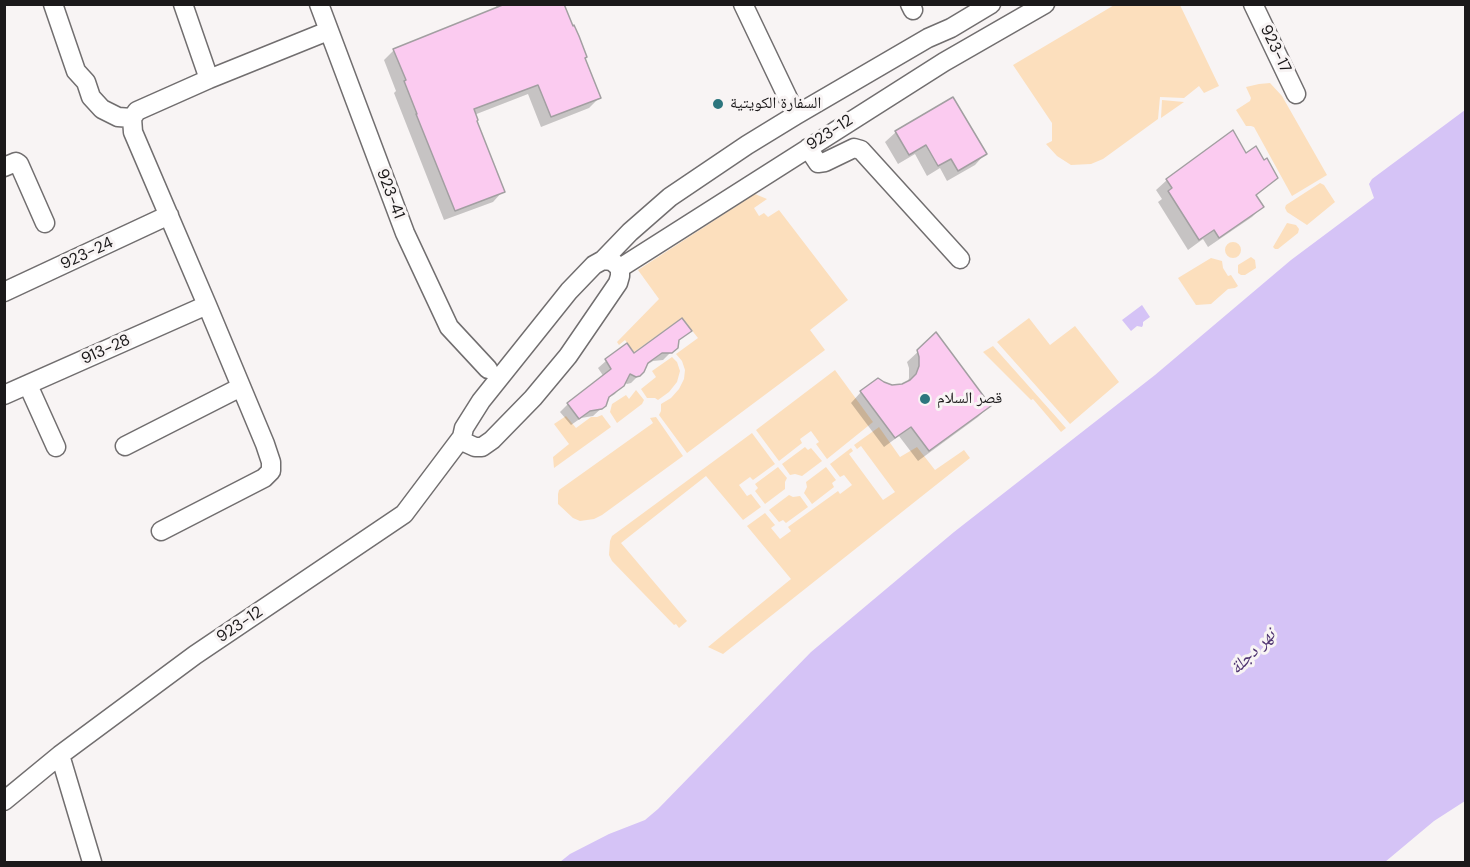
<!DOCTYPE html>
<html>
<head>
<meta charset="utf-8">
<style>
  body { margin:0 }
  #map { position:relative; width:1470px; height:867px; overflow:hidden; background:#f8f4f4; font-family:"DM Sans",sans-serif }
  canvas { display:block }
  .frame { position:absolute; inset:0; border:6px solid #1b191a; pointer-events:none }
</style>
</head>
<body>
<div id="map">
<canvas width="1470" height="867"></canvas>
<div class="frame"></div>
</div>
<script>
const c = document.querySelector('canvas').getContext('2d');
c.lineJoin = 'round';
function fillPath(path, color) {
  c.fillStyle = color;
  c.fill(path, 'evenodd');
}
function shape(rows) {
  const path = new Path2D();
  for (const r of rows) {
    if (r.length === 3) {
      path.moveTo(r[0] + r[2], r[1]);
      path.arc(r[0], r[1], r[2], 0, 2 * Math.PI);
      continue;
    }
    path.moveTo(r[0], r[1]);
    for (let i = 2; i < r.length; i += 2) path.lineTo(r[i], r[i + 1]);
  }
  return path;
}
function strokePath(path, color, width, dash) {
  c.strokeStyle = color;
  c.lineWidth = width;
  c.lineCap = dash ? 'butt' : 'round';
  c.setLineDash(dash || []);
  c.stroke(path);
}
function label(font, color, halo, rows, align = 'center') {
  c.font = font + ' "DM Sans","Noto Naskh Arabic",sans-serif';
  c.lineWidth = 6;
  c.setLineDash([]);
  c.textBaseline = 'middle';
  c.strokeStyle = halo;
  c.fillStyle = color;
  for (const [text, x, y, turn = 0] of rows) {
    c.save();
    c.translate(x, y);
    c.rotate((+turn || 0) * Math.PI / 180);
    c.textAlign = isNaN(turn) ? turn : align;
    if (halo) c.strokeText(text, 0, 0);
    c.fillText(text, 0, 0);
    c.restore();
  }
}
fillPath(shape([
  [1116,4,1180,5,1219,86,1204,93,1199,86,1184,98,1160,97,1158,119,1103,159,1091,164,1071,165,1057,156,1046,144,1052,141,1052,123,1013,65],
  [1270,83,1282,96,1327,175,1292,196,1254,127,1251,126,1246,126,1236,110,1250,101,1251,98,1246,87,1259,84],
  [1162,100,1184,102,1161,118],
  [1320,183,1324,185,1335,202,1307,225,1287,212,1285,208,1286,205],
  [755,194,767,199,754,208,759,216,764,213,768,217,779,210,848,300,810,330,825,350,687,453,659,415,661,411,661,404,671,398,679,389,684,379,685,370,682,361,676,354,698,338,682,318,634,352,625,340,619,345,617,342,659,299,638,270],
  [1287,223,1296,225,1299,229,1298,233,1278,249,1275,249,1273,247],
  [1233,250,8],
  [1251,257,1255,260,1256,268,1245,275,1241,275,1238,273,1238,265],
  [1211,258,1222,261,1223,268,1228,276,1231,275,1238,286,1235,288,1228,289,1211,304,1196,305,1178,278],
  [1029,318,1050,345,1075,326,1119,382,1070,424,997,342],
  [993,346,1066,428,1061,432,1033,399,1031,400,983,352],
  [672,357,677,362,680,371,677,382,669,392,658,400,655,398,647,398,641,389,656,377,652,371],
  [835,370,873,422,827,459,816,444,819,442,811,431,800,439,802,443,779,461,756,430],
  [636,390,644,400,642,404,617,423,610,412,612,404,626,395,629,399],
  [602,415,611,427,554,468,553,457,569,444,554,424,566,416,576,428,591,417,597,417],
  [656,417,683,456,602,515,594,519,580,521,573,518,558,504,558,494,559,490,653,423,650,418],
  [879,427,900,457,917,447,935,470,964,450,970,458,723,654,708,647,791,579,747,526,765,513,775,525,771,528,780,539,791,531,788,527,838,491,840,494,852,485,844,475,840,477,830,464,851,448,853,451,849,454,883,500,895,492,861,446,857,449,854,445],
  [752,433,775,464,753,480,750,477,739,485,747,496,751,494,761,507,743,520,706,476,621,543,687,621,679,628,676,624,674,625,612,561,609,555,610,541,612,536],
  [805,447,808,450,811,448,822,461,802,476,795,474,790,475,782,464],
  [778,467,787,478,785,482,785,489,765,504,755,491,758,488,755,484],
  [826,467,836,480,832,483,834,487,812,504,804,493,807,487,806,482],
  [789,495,793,497,800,496,808,507,786,523,783,520,779,522,769,510]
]), '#fcdfbd');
fillPath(shape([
  [1465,110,1465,801,1434,821,1385,862,560,862,570,854,609,834,645,820,658,809,811,652,954,532,1155,375,1291,260,1374,198,1369,184,1372,179],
  [1142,305,1150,317,1143,322,1143,325,1142,327,1137,326,1131,331,1122,320]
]), '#d5c3f6');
fillPath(shape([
  [495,4,563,4,599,98,589,108,541,127,528,94,474,115,503,191,493,202,444,220,394,93,396,91,384,60,394,50,497,9],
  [896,132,985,154,975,165,947,181,940,168,927,176,915,154,898,164,885,142],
  [1245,155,1264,163,1276,178,1255,196,1262,207,1252,217,1208,247,1203,239,1188,250,1158,202,1162,199,1156,190,1167,180],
  [690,331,677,342,676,347,663,360,653,361,645,366,643,371,631,383,627,384,624,382,615,394,607,399,605,405,593,416,581,418,571,425,560,412,568,404,604,377,598,368,606,361,633,355],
  [936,335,989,406,978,417,918,461,899,436,884,447,851,403,861,392,907,384,909,378,909,368,907,362]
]), '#0003');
const building = shape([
  [505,4,564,4,573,26,574,25,579,36,587,57,585,58,601,98,551,117,538,85,474,109,478,120,477,121,505,192,455,211,416,114,417,114,404,81,406,80,393,49,505,4],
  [953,97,987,154,958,171,951,159,938,166,926,145,909,155,895,131,953,97],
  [1233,130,1246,153,1256,146,1264,160,1267,158,1278,178,1256,195,1264,207,1219,238,1214,230,1199,240,1168,191,1172,188,1166,179,1233,130],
  [682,318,692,331,679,340,678,348,672,353,662,353,648,363,644,372,640,376,636,377,630,374,624,386,609,397,606,406,602,409,590,411,579,419,567,403,611,369,605,359,627,343,634,353,682,318],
  [936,332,991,406,929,451,911,427,895,438,860,391,878,378,884,382,892,385,902,384,910,380,916,374,919,366,919,357,917,350,936,332]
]);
fillPath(building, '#fbcbf0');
strokePath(building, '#a29fa1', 1.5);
const minor = shape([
  [53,4,76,71,86,82,91,97,102,109,118,117,132,118],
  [183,4,209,79],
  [319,4,405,233,449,327,488,369],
  [743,4,796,115],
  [910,4,913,10],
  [1253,4,1296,94],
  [808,148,818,163,825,162,854,148,861,150,960,259],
  [4,167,16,162,19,164,45,223],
  [603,260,612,261,620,268,620,276,618,283,568,356,533,398,492,440,482,447,475,447,464,442,462,437,464,428,481,401,569,291,594,265,603,260,630,232,670,197,747,145,796,115,928,38,951,28,991,4],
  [620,268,944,62,1045,4],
  [4,292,169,215],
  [28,385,56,447],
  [4,395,207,305],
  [125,446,241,387],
  [161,531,264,478,271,471,271,462,265,444,207,305,133,132,132,118,137,111,209,79,328,31],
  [60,755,92,862],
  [4,801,60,755,195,655,404,514,462,437]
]);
strokePath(minor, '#716e6f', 21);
strokePath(minor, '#fff', 18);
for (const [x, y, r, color] of [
  [718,104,6,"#2d767e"],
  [925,399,6,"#2d767e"]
]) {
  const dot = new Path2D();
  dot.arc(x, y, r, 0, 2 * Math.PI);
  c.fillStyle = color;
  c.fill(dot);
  strokePath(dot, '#f8f4f4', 2);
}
label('16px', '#1b191a', '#f8f4f4', [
  ["923-17",1275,49,64],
  ["923-12",830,133,-33],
  ["923-41",390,194,69],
  ["923-24",87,254,-25],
  ["913-28",106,350,-24],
  ["923-12",240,625,-34]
]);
label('16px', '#1b191a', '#f8f4f4', [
  ["السفارة الكويتية",730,104],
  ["قصر السلام",937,399]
], 'left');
label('italic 18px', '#4e3370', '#f8f4f4', [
  ["نهر دجلة",1253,652,-45]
]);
</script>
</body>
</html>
